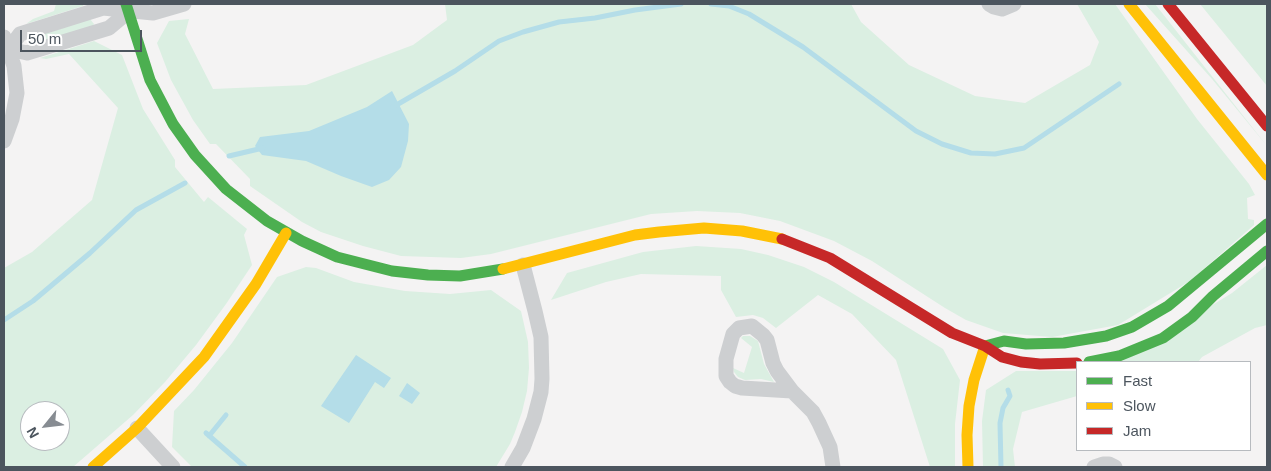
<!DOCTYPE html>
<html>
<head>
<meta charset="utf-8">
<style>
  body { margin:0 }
  #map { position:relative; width:1271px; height:471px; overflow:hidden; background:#f4f3f3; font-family:Helvetica,sans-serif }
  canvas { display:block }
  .frame { position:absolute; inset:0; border:5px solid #4c555e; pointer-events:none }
  .legend { position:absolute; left:1076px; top:361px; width:175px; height:90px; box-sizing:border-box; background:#fff; border:1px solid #b7bbbf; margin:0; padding:6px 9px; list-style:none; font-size:15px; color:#4c555e }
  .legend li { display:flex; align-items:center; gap:10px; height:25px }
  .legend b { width:25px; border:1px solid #b7bbbf }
  .north { position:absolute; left:20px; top:401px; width:50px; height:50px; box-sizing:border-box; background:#fff; border:1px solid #b7bbbf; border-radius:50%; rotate:241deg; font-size:14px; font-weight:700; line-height:20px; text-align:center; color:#4c555e }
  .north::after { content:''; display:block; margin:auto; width:18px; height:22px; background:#878c92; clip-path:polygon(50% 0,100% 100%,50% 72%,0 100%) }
  .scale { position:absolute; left:20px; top:30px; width:122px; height:22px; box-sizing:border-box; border:2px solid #4c555e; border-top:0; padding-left:6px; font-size:15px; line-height:18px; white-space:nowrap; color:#4c555e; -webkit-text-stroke:4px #fff; paint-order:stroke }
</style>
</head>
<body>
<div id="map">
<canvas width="1271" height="471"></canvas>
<div class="frame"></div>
<ul class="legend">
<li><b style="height:6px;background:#4caf50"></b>Fast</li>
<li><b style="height:6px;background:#ffc107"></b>Slow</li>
<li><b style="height:6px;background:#c62828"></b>Jam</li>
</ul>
<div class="north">N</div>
<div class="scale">50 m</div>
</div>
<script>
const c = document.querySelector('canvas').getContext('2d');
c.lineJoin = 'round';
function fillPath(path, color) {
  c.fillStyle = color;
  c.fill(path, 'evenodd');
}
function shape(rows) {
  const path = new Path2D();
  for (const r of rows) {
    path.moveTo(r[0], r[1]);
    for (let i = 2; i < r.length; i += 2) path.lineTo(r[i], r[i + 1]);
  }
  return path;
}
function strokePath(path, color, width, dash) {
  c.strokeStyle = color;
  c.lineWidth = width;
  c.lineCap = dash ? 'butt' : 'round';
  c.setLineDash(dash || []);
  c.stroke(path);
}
fillPath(shape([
  [56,4,84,4,83,6,26,24,33,19,54,11],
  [445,4,851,4,861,22,909,65,975,96,1025,103,1090,65,1099,42,1077,4,1115,4,1197,119,1249,184,1255,195,1247,198,1248,219,1254,220,1254,225,1190,281,1118,325,1052,337,1003,333,966,320,945,308,872,261,834,241,780,221,740,213,697,211,651,214,491,254,461,258,401,256,363,246,321,232,302,222,250,186,250,179,216,144,210,144,193,120,171,80,157,43,169,21,189,19,185,34,213,89,306,85,413,45,447,20],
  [1145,4,1155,4,1267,146,1212,79],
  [1200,4,1267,4,1267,86,1245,59],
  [90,19,94,24,92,27,35,45,31,42,32,38],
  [94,41,122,55,143,109,175,160,175,167,204,202,208,197,247,229,244,235,252,265,226,304,196,345,165,382,133,415,73,467,4,467,4,268,32,252,92,200,118,108,69,54,46,59,40,58],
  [30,411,60,411,60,441,30,441],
  [696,246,741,249,768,255,804,267,834,282,943,349,960,380,955,424,955,467,930,467,896,360,852,314,818,295,776,328,763,318,753,315,736,317,721,290,721,276,641,274,606,282,551,300,567,273,643,252],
  [1267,265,1267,325,1255,328,1202,357,1198,362,1119,362,1232,293],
  [306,267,316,268,354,282,405,291,450,294,491,290,521,311,528,342,529,368,527,391,522,412,515,432,510,444,496,467,192,467,172,447,174,411,194,390,232,343,277,277],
  [743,336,750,336,758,341,764,364,774,382,761,379,745,380,738,377,734,372,733,368,744,373,752,347,741,338],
  [1016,371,1077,371,1077,396,1022,412,1013,449,1015,467,983,467,982,421,986,390]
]), '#dbefe2');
fillPath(shape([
  [392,91,409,124,408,141,401,167,389,180,372,187,341,176,306,161,262,155,255,146,260,137,309,131,367,107],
  [356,355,391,378,384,388,375,382,349,423,321,406],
  [407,383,420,393,412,404,399,396]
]), '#b4dde8');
strokePath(shape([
  [711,4,729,6,749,14,803,47,916,131,942,144,971,153,995,154,1024,148,1119,84],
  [393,107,455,71,499,41,523,32,559,22,595,18,635,10,681,4],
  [229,156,263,148],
  [4,320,33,301,90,253,136,210,185,183],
  [206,433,245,467],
  [209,436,226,415],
  [1001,467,1000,423,1003,408,1010,396,1008,390]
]), '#b4dde8', 5);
strokePath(shape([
  [989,4,994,7,1002,9,1014,4],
  [4,37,14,66,17,93,12,119,4,141],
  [9,49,20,34,103,8,153,13,184,4],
  [9,49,27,53,109,28,134,7],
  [792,391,742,388,735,386,730,382,726,376,726,359,733,334,739,328,752,326,763,335,767,340,773,363,777,371,792,391,813,412,819,423,830,447,833,467],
  [137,428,173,467],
  [512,467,523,448,534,419,541,392,542,379,541,337,535,311,523,265],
  [1094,467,1103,464,1109,464,1115,467]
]), '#cdcfd1', 15);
strokePath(shape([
  [126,4,150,80,173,124,195,155,226,189,267,221,302,241,337,257,392,271,428,275,460,276,503,269],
  [985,346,1004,341,1026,344,1064,343,1106,336,1132,327,1168,306,1267,224],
  [1089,362,1119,356,1163,338,1192,317,1213,296,1267,251]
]), '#4caf50', 11);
strokePath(shape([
  [1129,4,1267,175],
  [503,269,635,235,659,232,704,228,742,231,782,239],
  [93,467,137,428,204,357,256,284,286,233],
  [968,467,967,435,969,406,974,380,985,346]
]), '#ffc107', 11);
strokePath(shape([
  [1168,4,1267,126],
  [782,239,830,258,952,333,985,346,1002,357,1021,362,1040,364,1077,363]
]), '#c62828', 11);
</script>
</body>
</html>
